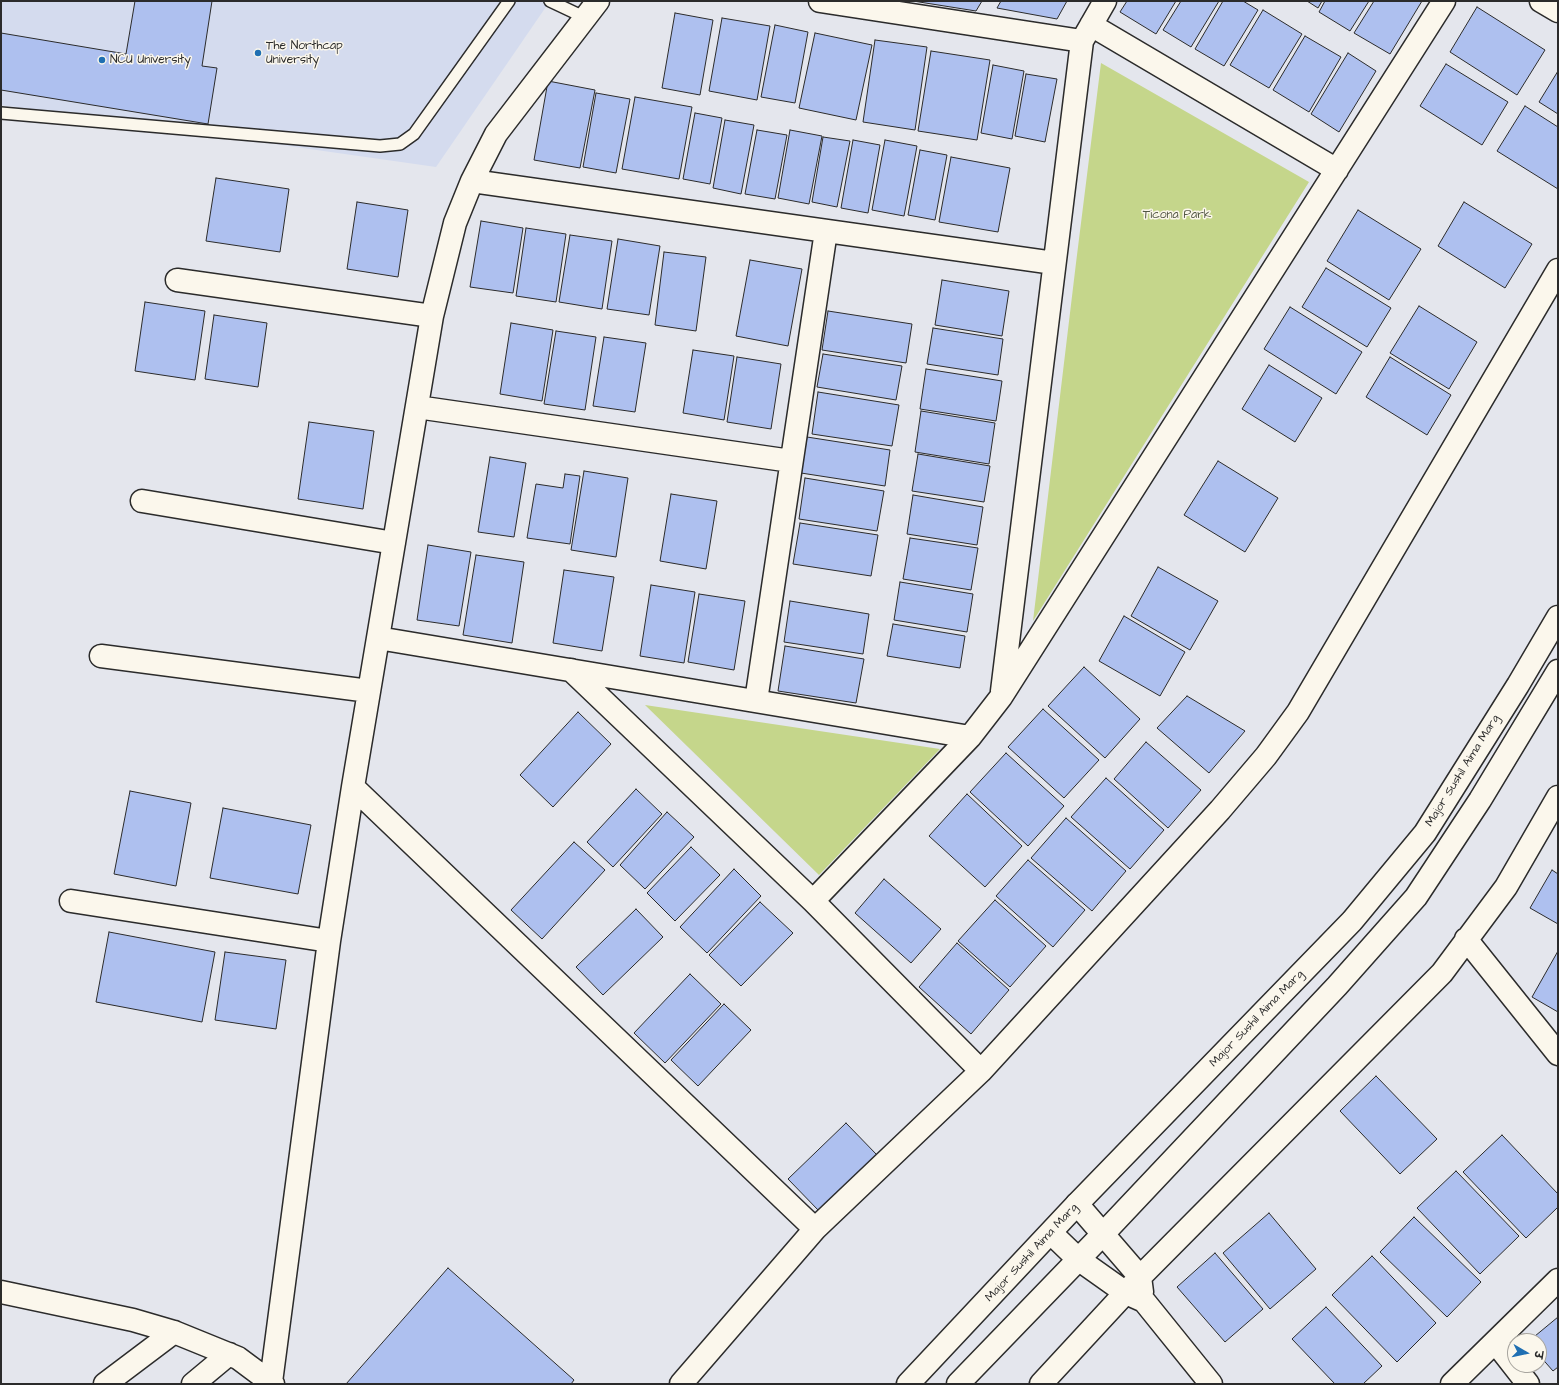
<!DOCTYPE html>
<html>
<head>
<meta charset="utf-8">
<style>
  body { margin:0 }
  #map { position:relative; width:1559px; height:1385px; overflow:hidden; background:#e4e6ed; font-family:"Architects Daughter","Playpen Sans Deva",sans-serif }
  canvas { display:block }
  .frame { position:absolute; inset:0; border:2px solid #2b2b2b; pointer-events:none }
  .north { position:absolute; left:1507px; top:1333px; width:40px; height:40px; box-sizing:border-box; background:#fbf7ec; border:1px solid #a8a59f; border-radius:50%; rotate:99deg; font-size:11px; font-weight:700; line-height:16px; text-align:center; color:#2b2b2b }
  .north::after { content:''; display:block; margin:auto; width:14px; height:18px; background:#1f6fb2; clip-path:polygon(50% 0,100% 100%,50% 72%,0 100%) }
</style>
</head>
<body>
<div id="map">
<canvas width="1559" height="1385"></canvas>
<div class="frame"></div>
<div class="north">उ</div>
</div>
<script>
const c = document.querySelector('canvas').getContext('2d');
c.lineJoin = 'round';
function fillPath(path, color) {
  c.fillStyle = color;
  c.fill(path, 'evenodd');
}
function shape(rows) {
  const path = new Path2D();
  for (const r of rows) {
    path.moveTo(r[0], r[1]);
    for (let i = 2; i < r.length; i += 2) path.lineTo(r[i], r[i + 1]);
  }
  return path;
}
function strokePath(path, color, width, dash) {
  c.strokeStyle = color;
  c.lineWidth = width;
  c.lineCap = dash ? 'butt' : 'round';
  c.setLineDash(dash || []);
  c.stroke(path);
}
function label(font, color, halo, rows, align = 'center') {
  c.font = font + ' "Architects Daughter",sans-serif';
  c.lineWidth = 3;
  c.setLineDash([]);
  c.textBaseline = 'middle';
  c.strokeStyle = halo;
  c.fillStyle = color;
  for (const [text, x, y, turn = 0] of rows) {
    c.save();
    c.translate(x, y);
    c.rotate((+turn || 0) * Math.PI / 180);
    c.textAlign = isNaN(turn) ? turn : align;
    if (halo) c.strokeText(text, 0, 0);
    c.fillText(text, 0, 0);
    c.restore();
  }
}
fillPath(shape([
  [1,1,550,1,436,167,1,105]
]), '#d4dbee');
fillPath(shape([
  [1101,63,1309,182,1033,621,1076,263],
  [645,705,940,749,819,875]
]), '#c5d68b');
const building = shape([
  [135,1,212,1,202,66,217,68,208,124,1,90,1,33,126,54,135,1],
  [913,1,982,1,976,11,913,1],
  [1001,1,1067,1,1057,19,997,8,1001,1],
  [1127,1,1176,1,1156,34,1120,12,1127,1],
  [1181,1,1219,1,1191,47,1163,30,1181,1],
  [1223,1,1243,1,1258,10,1224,66,1195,49,1223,1],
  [1307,1,1322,1,1318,8,1307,1],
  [1325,1,1369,1,1350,31,1319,12,1325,1],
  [1374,1,1422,1,1390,54,1354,33,1374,1],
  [1477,7,1545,50,1517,95,1450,52,1477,7],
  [1263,10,1302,34,1269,88,1230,65,1263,10],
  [675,13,713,20,700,95,662,88,675,13],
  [722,18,770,26,757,100,709,91,722,18],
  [775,25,808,32,795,103,761,97,775,25],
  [815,33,872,45,856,120,799,108,815,33],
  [1305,36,1341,57,1309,112,1273,90,1305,36],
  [875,40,927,47,915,130,863,122,875,40],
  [931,51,990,60,977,140,918,131,931,51],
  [1348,53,1376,71,1339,132,1311,114,1348,53],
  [1446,64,1508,102,1482,145,1420,106,1446,64],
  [993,65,1024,71,1012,139,981,133,993,65],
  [1558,71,1558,114,1539,102,1558,71],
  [1026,74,1057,79,1045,142,1015,136,1026,74],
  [548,81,595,90,580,168,534,160,548,81],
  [596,93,630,99,616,173,583,167,596,93],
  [635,97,692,107,679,179,622,169,635,97],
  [1525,106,1558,127,1558,189,1497,151,1525,106],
  [695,113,722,118,710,184,683,179,695,113],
  [725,120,754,125,741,194,713,188,725,120],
  [757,130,787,135,775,199,745,194,757,130],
  [790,130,822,136,809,204,778,198,790,130],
  [823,137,850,141,837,207,812,202,823,137],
  [853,140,880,145,868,213,841,208,853,140],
  [885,140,917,146,904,216,872,210,885,140],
  [920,150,947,155,935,220,908,215,920,150],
  [951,157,1010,168,998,232,939,222,951,157],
  [216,178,289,189,280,252,206,241,216,178],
  [357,202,408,210,398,277,347,269,357,202],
  [1464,202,1532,244,1505,288,1438,246,1464,202],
  [1358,210,1421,249,1389,300,1327,261,1358,210],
  [481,221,523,228,513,293,470,287,481,221],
  [526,228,566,234,556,302,516,296,526,228],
  [570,235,612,241,602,309,559,302,570,235],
  [618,239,660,246,649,315,607,309,618,239],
  [664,252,706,257,696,331,655,325,664,252],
  [750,260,802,269,788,346,736,336,750,260],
  [1326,268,1391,308,1367,347,1302,307,1326,268],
  [942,280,1009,291,1002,336,935,325,942,280],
  [145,302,205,311,195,380,135,371,145,302],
  [1419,306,1477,342,1449,389,1390,353,1419,306],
  [1290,307,1362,352,1336,394,1264,349,1290,307],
  [828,311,912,324,906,363,822,350,828,311],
  [214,315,267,323,258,387,205,379,214,315],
  [511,323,553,330,542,401,500,394,511,323],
  [933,328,1003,339,998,375,927,364,933,328],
  [556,331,596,337,585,410,544,404,556,331],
  [604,337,646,343,635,412,593,406,604,337],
  [693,350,734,356,724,420,683,413,693,350],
  [823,354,902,366,896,400,817,387,823,354],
  [737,357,781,364,771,429,727,422,737,357],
  [1390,357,1451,395,1427,435,1366,397,1390,357],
  [1269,365,1322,398,1295,442,1242,409,1269,365],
  [926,369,1002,381,996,421,920,409,926,369],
  [818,392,899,405,892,446,812,434,818,392],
  [921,411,995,423,989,464,915,452,921,411],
  [309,422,374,431,363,509,298,499,309,422],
  [807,437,890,450,885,486,801,473,807,437],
  [918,454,990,466,984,502,912,491,918,454],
  [490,457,526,463,514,537,478,532,490,457],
  [1218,461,1278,498,1245,552,1184,515,1218,461],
  [584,471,628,478,616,557,571,550,584,471],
  [565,474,580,476,570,544,527,538,536,484,563,488,565,474],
  [805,478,884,491,877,531,799,519,805,478],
  [671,494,717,501,706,569,660,561,671,494],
  [913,495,983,507,977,545,907,534,913,495],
  [800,523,878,535,871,576,793,564,800,523],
  [910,538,978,548,971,590,903,579,910,538],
  [428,545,471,552,459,626,417,620,428,545],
  [476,555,524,562,512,643,463,635,476,555],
  [1158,567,1218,601,1190,650,1131,616,1158,567],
  [564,570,614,577,602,651,553,643,564,570],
  [900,582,973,594,967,632,894,620,900,582],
  [651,585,695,592,684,663,640,656,651,585],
  [699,594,745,601,734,670,688,662,699,594],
  [790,601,869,614,863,654,784,642,790,601],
  [1124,616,1185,652,1160,696,1099,661,1124,616],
  [893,624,965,636,960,668,887,656,893,624],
  [785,646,864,659,856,703,778,691,785,646],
  [1084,667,1140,719,1105,758,1048,706,1084,667],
  [1187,696,1245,731,1209,773,1157,728,1187,696],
  [1043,709,1099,760,1064,798,1008,747,1043,709],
  [578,712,611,744,553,807,520,775,578,712],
  [1146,742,1201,790,1168,828,1114,779,1146,742],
  [1006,753,1064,806,1028,846,970,792,1006,753],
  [1106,778,1164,830,1130,869,1071,817,1106,778],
  [636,789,662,814,613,867,587,842,636,789],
  [130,791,191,803,176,886,114,874,130,791],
  [967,794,1022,846,985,887,929,836,967,794],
  [223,808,311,825,298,894,210,878,223,808],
  [667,812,694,837,645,889,620,865,667,812],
  [1066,818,1126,871,1092,911,1031,858,1066,818],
  [574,842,605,870,542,939,511,910,574,842],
  [691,847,720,875,675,921,647,893,691,847],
  [1028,860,1085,910,1053,947,996,896,1028,860],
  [734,869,761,896,707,953,680,927,734,869],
  [1552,870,1558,874,1558,924,1530,908,1552,870],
  [884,879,941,929,911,963,855,913,884,879],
  [995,900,1046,946,1010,987,958,941,995,900],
  [760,902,793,933,741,986,709,955,760,902],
  [636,909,663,937,603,995,576,967,636,909],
  [109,932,215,952,202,1022,96,1002,109,932],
  [957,943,1009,990,971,1034,919,987,957,943],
  [1558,951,1558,1012,1532,997,1558,951],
  [225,952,286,960,276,1029,215,1020,225,952],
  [690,974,721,1004,665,1063,634,1033,690,974],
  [724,1004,751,1030,698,1086,671,1060,724,1004],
  [1376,1076,1437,1139,1400,1174,1340,1111,1376,1076],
  [846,1123,877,1155,819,1211,788,1179,846,1123],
  [1502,1135,1558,1194,1558,1207,1526,1238,1463,1172,1502,1135],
  [1456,1171,1519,1236,1480,1274,1417,1208,1456,1171],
  [1269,1213,1316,1269,1270,1309,1223,1253,1269,1213],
  [1414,1217,1481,1282,1447,1317,1380,1252,1414,1217],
  [1215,1253,1263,1309,1225,1342,1177,1287,1215,1253],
  [1372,1256,1436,1323,1397,1362,1332,1295,1372,1256],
  [448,1268,574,1380,571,1384,346,1384,448,1268],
  [1326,1307,1382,1366,1363,1384,1335,1384,1292,1339,1326,1307],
  [1558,1317,1558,1367,1553,1371,1539,1355,1539,1341,1529,1341,1558,1317]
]);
fillPath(building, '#aec0ef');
strokePath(building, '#2b2b2b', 1);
const lane = shape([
  [550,1,586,18],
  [1,113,380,146,400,144,414,134,509,1]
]);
const street = shape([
  [820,1,1082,41],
  [1541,1,1558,11],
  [1091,25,1337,170],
  [472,181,1054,263],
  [177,280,432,316],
  [417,407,791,461],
  [142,501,394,543],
  [378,638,970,737],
  [101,656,369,691],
  [571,670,813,901,981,1071],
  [1002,691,1082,41,1105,1],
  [756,701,826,231],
  [353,787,815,1229],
  [71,901,329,941],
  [813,901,970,737,1001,697,1444,1],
  [1466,939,1558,1054],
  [1077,1204,1140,1277,1142,1292],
  [1051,1233,1078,1259,1126,1293,1144,1301,1211,1384],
  [1,1292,133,1320,174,1332,238,1358,273,1384],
  [1496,1343,1528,1384],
  [271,1382,329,941,353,787,432,316,455,223,472,181,496,134,598,1],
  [105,1384,174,1332],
  [193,1384,229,1354],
  [681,1384,815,1229,981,1071,1220,810,1266,756,1298,712,1558,270],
  [1041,1384,1140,1277,1442,973,1506,887,1558,797],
  [1452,1384,1558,1280]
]);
const secondary = shape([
  [908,1384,1077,1204,1352,921,1425,833,1518,685,1558,617],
  [958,1384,1102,1235,1337,986,1416,897,1480,800,1558,671]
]);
strokePath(lane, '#2b2b2b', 14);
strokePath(street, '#2b2b2b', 25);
strokePath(secondary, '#2b2b2b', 25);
strokePath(lane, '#fbf7ec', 11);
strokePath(street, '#fbf7ec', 22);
strokePath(secondary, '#fbf7ec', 22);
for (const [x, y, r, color] of [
  [258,53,4,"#1f6fb2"],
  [102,60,4,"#1f6fb2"]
]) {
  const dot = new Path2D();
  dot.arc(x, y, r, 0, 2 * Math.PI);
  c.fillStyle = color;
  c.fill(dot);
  strokePath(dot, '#fbf7ec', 1.5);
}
label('12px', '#2b2b2b', '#fbf7ec', [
  ["The Northcap",266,46],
  ["University",266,60],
  ["NCU University",110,60]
], 'left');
label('12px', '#525643', '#fbf7ec', [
  ["Ticona Park",1177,215]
]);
label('12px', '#2b2b2b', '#fbf7ec', [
  ["Major Sushil Aima Marg",1463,771,-58],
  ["Major Sushil Aima Marg",1257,1019,-46],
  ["Major Sushil Aima Marg",1032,1253,-47]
]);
</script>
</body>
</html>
